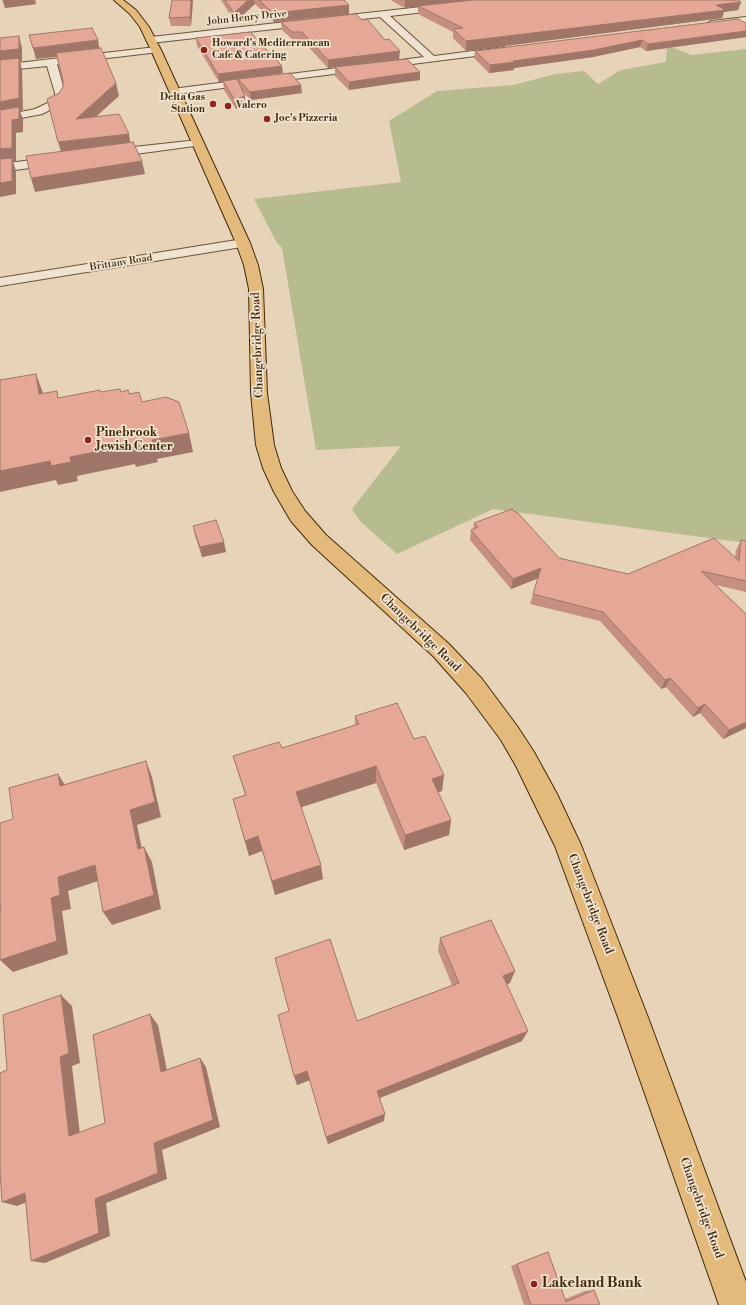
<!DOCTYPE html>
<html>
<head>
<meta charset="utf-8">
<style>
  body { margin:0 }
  canvas { display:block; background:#e6d3b8 }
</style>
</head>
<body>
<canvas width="746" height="1305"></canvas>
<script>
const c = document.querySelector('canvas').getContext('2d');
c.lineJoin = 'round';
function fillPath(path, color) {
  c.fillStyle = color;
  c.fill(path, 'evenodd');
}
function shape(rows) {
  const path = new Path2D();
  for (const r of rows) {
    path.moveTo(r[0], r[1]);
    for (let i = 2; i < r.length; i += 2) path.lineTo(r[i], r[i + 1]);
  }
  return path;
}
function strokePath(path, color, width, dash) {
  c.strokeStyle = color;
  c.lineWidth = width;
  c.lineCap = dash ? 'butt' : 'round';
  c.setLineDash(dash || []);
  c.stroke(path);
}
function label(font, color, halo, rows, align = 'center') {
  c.font = font + ' "Libre Bodoni",serif';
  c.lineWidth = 3.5;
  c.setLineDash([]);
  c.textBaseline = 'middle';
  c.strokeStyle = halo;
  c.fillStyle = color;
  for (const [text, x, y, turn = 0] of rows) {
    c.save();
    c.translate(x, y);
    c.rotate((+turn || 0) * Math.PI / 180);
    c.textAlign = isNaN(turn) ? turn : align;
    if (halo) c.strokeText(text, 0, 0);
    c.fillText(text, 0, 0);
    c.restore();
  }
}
fillPath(shape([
  [667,45,691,55,746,49,746,543,493,509,397,554,360,521,352,509,401,446,316,450,282,248,277,243,254,199,401,182,389,121,437,91,514,85,555,74,584,71,598,84,621,70,666,62]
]), '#b6bc8e');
const minor = shape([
  [448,4,452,7,451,9,390,16,434,56,504,47,509,50,507,52,176,94,171,91,172,89,424,57,380,17,151,43,146,40,151,37,448,4],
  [746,17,746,23,711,27,706,24,711,21,746,17],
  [156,47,159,48,161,50,159,52,57,64,65,93,65,99,62,104,42,114,0,122,0,116,35,109,54,100,55,93,47,66,0,71,0,65,156,47],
  [198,140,202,141,204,143,202,145,106,158,102,156,100,154,102,152,106,150,198,140],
  [56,157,60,158,62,161,60,164,0,172,0,164,56,157],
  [243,239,248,240,250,243,248,246,0,286,0,278,243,239]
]);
const major = shape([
  [114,0,123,0,136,10,149,27,161,50,250,243,258,265,263,289,267,393,274,445,281,468,292,491,305,511,326,535,449,644,482,679,517,726,534,752,557,794,581,845,649,1020,746,1282,746,1305,719,1305,619,1020,555,846,516,766,501,740,466,693,433,656,312,545,291,521,274,492,263,468,256,445,251,393,249,289,244,265,236,243,151,50,140,27,130,14,114,0]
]);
strokePath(minor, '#6a5536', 2);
strokePath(major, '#412b0a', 2);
fillPath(minor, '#efe2d1');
fillPath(major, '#e3ba7c');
fillPath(shape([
  [2,0,35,0,36,4,5,8],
  [193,0,191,26,171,26,169,18],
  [221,0,344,0,349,14,274,22,255,4,235,22],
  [392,0,738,0,741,2,738,10,724,12,722,18,466,51,453,38,453,32,418,14,418,6,405,8,392,1],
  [362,20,385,40,399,59,328,68,302,40,293,40,282,30,281,22],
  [746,23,746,37,646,51,640,47,593,57,514,68,514,70,489,73,474,58,475,51],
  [196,38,283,73,219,82,197,46],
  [335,67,420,80,396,83,349,90,335,76],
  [238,79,302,93,251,100,243,92,245,96,245,104,236,109,224,90,223,81,238,81],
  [474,523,559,558,628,574,735,557,736,550,741,540,746,541,746,592,716,585,746,614,746,728,723,739,700,713,693,717,666,687,661,689,600,621,530,604,533,594,538,578,511,589,470,540,471,530,473,529],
  [193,526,226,552,202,557,195,536],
  [355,716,414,739,444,775,442,791,438,792,451,820,449,835,404,850,376,783,301,807,323,879,275,895,262,851,249,856,233,799,245,795,238,772,233,756,282,748,355,725],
  [440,938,510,983,507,984,522,1041,380,1098,384,1121,328,1144,310,1080,297,1085,357,1021,452,985,438,951],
  [548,1252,565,1299,585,1291,594,1290,600,1305,524,1305,511,1266]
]), '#c59081');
fillPath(shape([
  [3,0,35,0,36,4,5,8],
  [191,0,193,0,191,26,190,17],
  [248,0,254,0,255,4,235,22,234,13],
  [405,0,474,0,405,8],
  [741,2,738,10,724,12,722,18,466,51,466,41],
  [349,5,349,14,274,22,273,13],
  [746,31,746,37,646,51,648,44],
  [19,36,22,48,22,61,20,61,22,70,23,110,20,111,23,119,23,132,16,133,16,161,13,161,16,171,16,194,0,197,0,51],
  [98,40,100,52,36,59,33,48],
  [642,40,640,47,593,57,514,68,514,70,489,73,490,65,513,61],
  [400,51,399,59,328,68,328,60],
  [282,66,283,73,219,82,218,74],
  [420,72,420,80,396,83,349,90,349,82,396,75],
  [116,83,119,96,79,132,76,119],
  [301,85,302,93,251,100,250,92],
  [245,96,245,104,236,109,235,100],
  [129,134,131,147,62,155,58,142],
  [142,161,145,174,65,187,35,192,31,178],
  [36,374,43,393,46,413,39,394],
  [189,433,193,452,157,459,158,462,136,467,135,464,77,476,78,481,58,485,56,480,0,492,0,471],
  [224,542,226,552,202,557,200,547],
  [541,568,539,578,511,589,513,579],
  [670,678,666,687,661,689,665,680],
  [705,704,700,713,693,717,698,708],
  [746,722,746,728,723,739,729,730],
  [146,761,152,777,161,817,137,825,145,864,138,849,130,810],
  [376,766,376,783,299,808,296,792],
  [58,774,68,790,60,786],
  [444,775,442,791,430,795,432,779],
  [451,820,449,835,404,850,405,835],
  [258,836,262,851,249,856,245,841],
  [144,847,152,862,161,909,112,925,103,912],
  [95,865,104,879,68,891,71,909,62,911,68,954,13,972,0,960,51,898,58,877],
  [321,865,323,879,275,895,272,881],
  [515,971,510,983,499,987,503,976],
  [61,995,72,1006,80,1063,72,1066,81,1143,69,1136,60,1057],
  [150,1014,158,1025,169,1081,161,1072],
  [528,1031,522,1041,377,1099,377,1091],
  [200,1058,206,1067,220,1127,162,1150,167,1179,106,1203,110,1236,45,1263,31,1261,154,1143],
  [307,1071,310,1080,297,1085,294,1076],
  [385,1114,384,1121,328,1144,326,1137],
  [25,1193,39,1197,17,1206,2,1202]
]), '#a07669');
const building = shape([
  [172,0,191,0,190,17,169,18,172,0],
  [225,0,248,0,234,13,225,0],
  [259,0,344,0,349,5,273,13,259,0],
  [473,0,738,0,741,2,716,5,725,10,466,41,453,29,463,28,418,6,473,0],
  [356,14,362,20,367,19,385,40,389,39,400,51,328,60,302,32,292,32,281,22,356,14],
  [738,19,746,23,746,31,648,44,642,40,594,50,513,61,515,62,490,65,475,51,738,19],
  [92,28,98,40,33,48,29,35,92,28],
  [250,32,282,66,218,74,196,38,250,32],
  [19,36,19,49,0,51,0,38,19,36],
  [101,48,116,83,76,119,119,114,129,134,58,142,47,99,59,93,63,87,63,80,56,53,101,48],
  [19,58,19,98,0,102,0,60,19,58],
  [407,59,420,72,396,75,349,82,335,67,407,59],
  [290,73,301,85,250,92,238,79,290,73],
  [237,79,245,96,235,100,223,81,237,79],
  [19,107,19,119,12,120,12,148,0,149,0,110,19,107],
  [133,142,142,161,31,178,26,156,133,142],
  [12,158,12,181,0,183,0,159,12,158],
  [36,374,39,394,57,391,58,398,100,390,100,392,120,389,121,392,128,390,129,394,139,392,142,402,166,397,179,402,189,433,152,440,153,443,131,448,130,445,70,457,71,462,51,466,50,461,0,471,0,380,36,374],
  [512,509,515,512,517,512,559,558,628,574,714,538,739,561,741,540,746,541,746,581,701,571,746,614,746,722,729,730,705,704,698,708,670,678,665,680,603,612,533,594,541,568,513,579,471,530,478,527,474,523,512,509],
  [216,520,224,542,200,547,193,526,216,520],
  [397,703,414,739,425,736,444,775,432,779,451,820,405,835,376,766,296,792,321,865,272,881,258,836,245,841,233,799,246,795,233,756,279,742,282,748,359,724,355,716,397,703],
  [146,761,155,802,130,810,138,849,144,847,154,895,103,912,95,865,58,877,60,895,51,898,57,941,0,960,0,911,1,911,0,901,0,823,13,819,9,788,58,774,60,786,146,761],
  [491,920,515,971,503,976,528,1031,377,1091,385,1114,326,1137,307,1071,294,1076,278,1015,289,1011,275,958,330,939,357,1021,459,983,440,938,491,920],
  [61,995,69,1053,60,1057,69,1136,105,1123,93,1035,150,1014,161,1072,200,1058,213,1120,154,1143,158,1173,95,1199,99,1233,31,1261,25,1193,2,1202,0,1170,0,1073,7,1070,3,1015,61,995],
  [548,1252,566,1302,594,1290,600,1305,531,1305,517,1264,548,1252]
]);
fillPath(building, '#e5a896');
strokePath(building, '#a07669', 1);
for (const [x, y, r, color] of [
  [204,50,4,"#8f2418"],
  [213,104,4,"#8f2418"],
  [228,106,4,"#8f2418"],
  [267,119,4,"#8f2418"],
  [88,440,4,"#8f2418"],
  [534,1284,4,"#8f2418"]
]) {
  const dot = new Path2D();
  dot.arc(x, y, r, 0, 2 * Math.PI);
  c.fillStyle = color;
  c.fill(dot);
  strokePath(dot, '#efe2d1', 1.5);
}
label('10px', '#412b0a', '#efe2d1', [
  ["John Henry Drive",247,18,-6],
  ["Brittany Road",121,263,-9]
]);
label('bold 10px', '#412b0a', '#efe2d1', [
  ["Howard's Mediterranean",212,44],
  ["Cafe & Catering",212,56],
  ["Delta Gas",205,98,"right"],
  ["Station",205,110,"right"],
  ["Valero",236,106],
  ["Joe's Pizzeria",275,119]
], 'left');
label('12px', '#412b0a', '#efe2d1', [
  ["Changebridge Road",258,345,-92],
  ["Changebridge Road",420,633,44],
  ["Changebridge Road",590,904,69],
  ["Changebridge Road",701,1208,70]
]);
label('bold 12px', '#412b0a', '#efe2d1', [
  ["Pinebrook",96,433],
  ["Jewish Center",96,447]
], 'left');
label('bold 14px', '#412b0a', '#efe2d1', [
  ["Lakeland Bank",542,1284]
], 'left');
</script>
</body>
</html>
